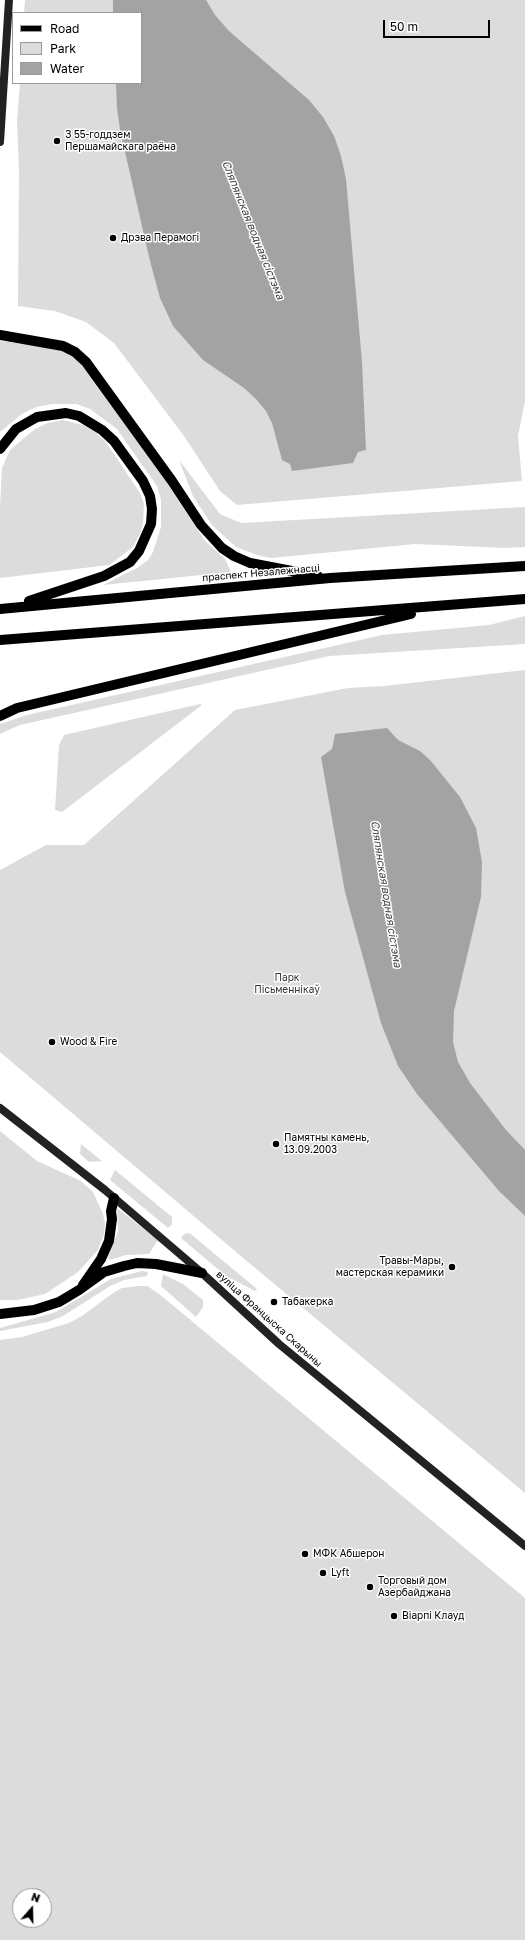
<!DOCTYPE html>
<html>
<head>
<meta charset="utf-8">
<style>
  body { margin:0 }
  #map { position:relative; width:525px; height:1940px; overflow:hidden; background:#fff; font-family:"Golos Text",sans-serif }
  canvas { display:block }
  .legend { position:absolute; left:12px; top:12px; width:130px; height:72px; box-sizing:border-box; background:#fff; border:1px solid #999; margin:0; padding:5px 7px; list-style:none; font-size:12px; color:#000 }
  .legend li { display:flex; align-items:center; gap:8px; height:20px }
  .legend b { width:20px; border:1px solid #999 }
  .north { position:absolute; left:12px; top:1888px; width:40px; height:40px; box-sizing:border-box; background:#fff; border:1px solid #999; border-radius:50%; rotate:20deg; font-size:11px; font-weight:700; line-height:16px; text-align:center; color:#000 }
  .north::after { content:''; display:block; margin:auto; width:14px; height:18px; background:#000; clip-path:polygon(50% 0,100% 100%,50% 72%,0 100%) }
  .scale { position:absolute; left:383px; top:20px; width:107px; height:18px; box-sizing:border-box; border:2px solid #000; border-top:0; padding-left:5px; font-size:12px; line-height:14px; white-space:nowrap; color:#000; -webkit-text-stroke:3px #fff; paint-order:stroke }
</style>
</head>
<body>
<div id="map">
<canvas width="525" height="1940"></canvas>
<ul class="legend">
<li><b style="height:5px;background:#000"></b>Road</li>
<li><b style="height:11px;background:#dcdcdc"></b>Park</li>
<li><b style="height:11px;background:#a3a3a3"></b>Water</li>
</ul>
<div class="north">N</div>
<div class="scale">50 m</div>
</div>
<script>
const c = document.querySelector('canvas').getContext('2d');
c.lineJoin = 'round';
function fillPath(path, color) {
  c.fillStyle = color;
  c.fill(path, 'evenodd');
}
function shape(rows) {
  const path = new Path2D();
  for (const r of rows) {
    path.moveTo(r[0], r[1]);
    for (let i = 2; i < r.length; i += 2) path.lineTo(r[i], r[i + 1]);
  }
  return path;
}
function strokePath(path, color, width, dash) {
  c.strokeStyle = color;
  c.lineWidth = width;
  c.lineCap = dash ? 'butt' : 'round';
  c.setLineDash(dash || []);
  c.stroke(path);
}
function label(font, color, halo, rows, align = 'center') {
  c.font = font + ' "Golos Text",sans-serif';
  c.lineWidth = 3;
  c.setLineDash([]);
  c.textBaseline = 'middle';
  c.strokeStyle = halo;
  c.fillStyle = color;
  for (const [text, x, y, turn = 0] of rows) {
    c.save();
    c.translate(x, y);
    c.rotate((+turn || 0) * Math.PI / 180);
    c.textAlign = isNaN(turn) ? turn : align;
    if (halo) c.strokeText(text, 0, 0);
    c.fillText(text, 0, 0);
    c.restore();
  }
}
fillPath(shape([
  [25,0,525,0,525,401,518,436,522,481,237,505,220,491,184,436,114,343,86,322,55,311,18,306,19,170,17,122,20,83,141,83,141,13,24,13],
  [0,341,43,346,59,350,70,354,80,361,163,477,205,541,225,559,231,572,103,585,137,568,148,560,153,552,161,527,161,500,157,486,117,429,90,409,76,404,52,404,36,407,22,414,0,432],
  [63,420,83,425,94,431,106,442,140,493,144,504,143,524,140,534,133,547,109,565,0,578,0,506,2,468,10,450,35,429,48,423],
  [179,460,220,514,241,523,525,507,525,547,505,548,415,544,271,558,257,555,236,547,212,525,193,496],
  [525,616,525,644,329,656,20,725,0,734,0,724,27,715,338,645,382,635,489,625],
  [525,670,525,1493,242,1257,0,1052,0,870,46,845,84,845,235,710,348,688,384,686],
  [200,704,202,705,62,812,55,810,59,745,64,735],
  [0,1131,37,1161,81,1181,93,1192,103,1214,105,1224,104,1234,98,1250,78,1272,45,1294,18,1300,0,1300],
  [81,1144,102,1161,89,1162,80,1154],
  [115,1170,172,1217,172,1224,168,1228,110,1180],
  [117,1208,158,1240,149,1254,126,1255,110,1260,108,1258,118,1231],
  [189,1233,192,1235,257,1289,255,1291,226,1276,181,1238,184,1234],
  [142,1271,148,1272,147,1276,124,1280,110,1286,63,1316,48,1322,0,1331,0,1328,56,1312,111,1279],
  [163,1274,183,1284,203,1300,203,1307,196,1317,161,1286],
  [138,1286,147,1286,158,1293,525,1598,525,1940,0,1940,0,1340,22,1337,69,1323,82,1316,113,1293,122,1288],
  [20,1896,44,1896,44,1920,20,1920]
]), '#dcdcdc');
fillPath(shape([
  [113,0,206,0,215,15,229,31,309,100,323,117,334,136,341,156,346,179,362,362,366,450,358,452,353,463,292,471,290,464,282,460,272,423,266,411,256,399,244,388,203,360,173,326,160,298,150,261,120,130,117,108,116,83,141,83,141,13,113,13],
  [387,728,398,740,420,751,430,760,460,797,476,828,482,862,481,897,454,1011,453,1042,458,1062,470,1083,506,1130,525,1150,525,1216,499,1191,417,1094,398,1066,381,1023,345,892,321,757,332,749,335,734]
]), '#a3a3a3');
strokePath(shape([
  [0,142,9,0],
  [0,1108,105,1190,202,1273,279,1344,525,1546]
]), '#222', 8);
strokePath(shape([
  [0,335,63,346,75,352,86,362,172,481,201,525,222,548,234,556,250,563,318,576],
  [0,449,16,429,37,417,66,413,79,416,102,430,114,441,143,481,150,496,152,509,151,524,139,551,130,562,104,576,29,601],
  [0,609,330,578,525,566],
  [0,640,525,599],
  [0,716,17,708,411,614],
  [83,1285,101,1259,109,1241,112,1219,111,1211,114,1198],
  [0,1314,34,1310,59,1302,79,1290,104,1272,124,1266,137,1263,156,1264,202,1273]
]), '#000', 10);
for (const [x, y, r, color] of [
  [57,141,4,"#000"],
  [113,238,4,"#000"],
  [52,1042,4,"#000"],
  [276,1144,4,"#000"],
  [452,1267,4,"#000"],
  [274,1302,4,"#000"],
  [305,1554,4,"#000"],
  [323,1573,4,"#000"],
  [370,1587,4,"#000"],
  [394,1616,4,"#000"]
]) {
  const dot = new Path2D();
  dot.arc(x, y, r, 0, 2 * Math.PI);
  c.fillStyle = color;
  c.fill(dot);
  strokePath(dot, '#fff', 1.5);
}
label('10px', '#000', '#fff', [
  ["З 55-годдзем",65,135],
  ["Першамайскага раёна",65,147],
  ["Дрэва Перамогі",121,238],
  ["Wood & Fire",60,1042],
  ["Памятны камень,",284,1138],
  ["13.09.2003",284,1150],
  ["Травы-Мары,",444,1261,"right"],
  ["мастерская керамики",444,1273,"right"],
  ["Табакерка",282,1302],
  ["МФК Абшерон",313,1554],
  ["Lyft",331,1573],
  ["Торговый дом",378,1581],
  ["Азербайджана",378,1593],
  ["Віарпі Клауд",402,1616]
], 'left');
label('10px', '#000', '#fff', [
  ["праспект Незалежнасці",261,573,-5],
  ["вуліца Францыска Скарыны",269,1319,42]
]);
label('10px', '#333', '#fff', [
  ["Парк",287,978],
  ["Пісьменнікаў",287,990]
]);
label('italic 11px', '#444', '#fff', [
  ["Сляпянская водная сістэма",253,230,68],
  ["Сляпянская водная сістэма",386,894,81]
]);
</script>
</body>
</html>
